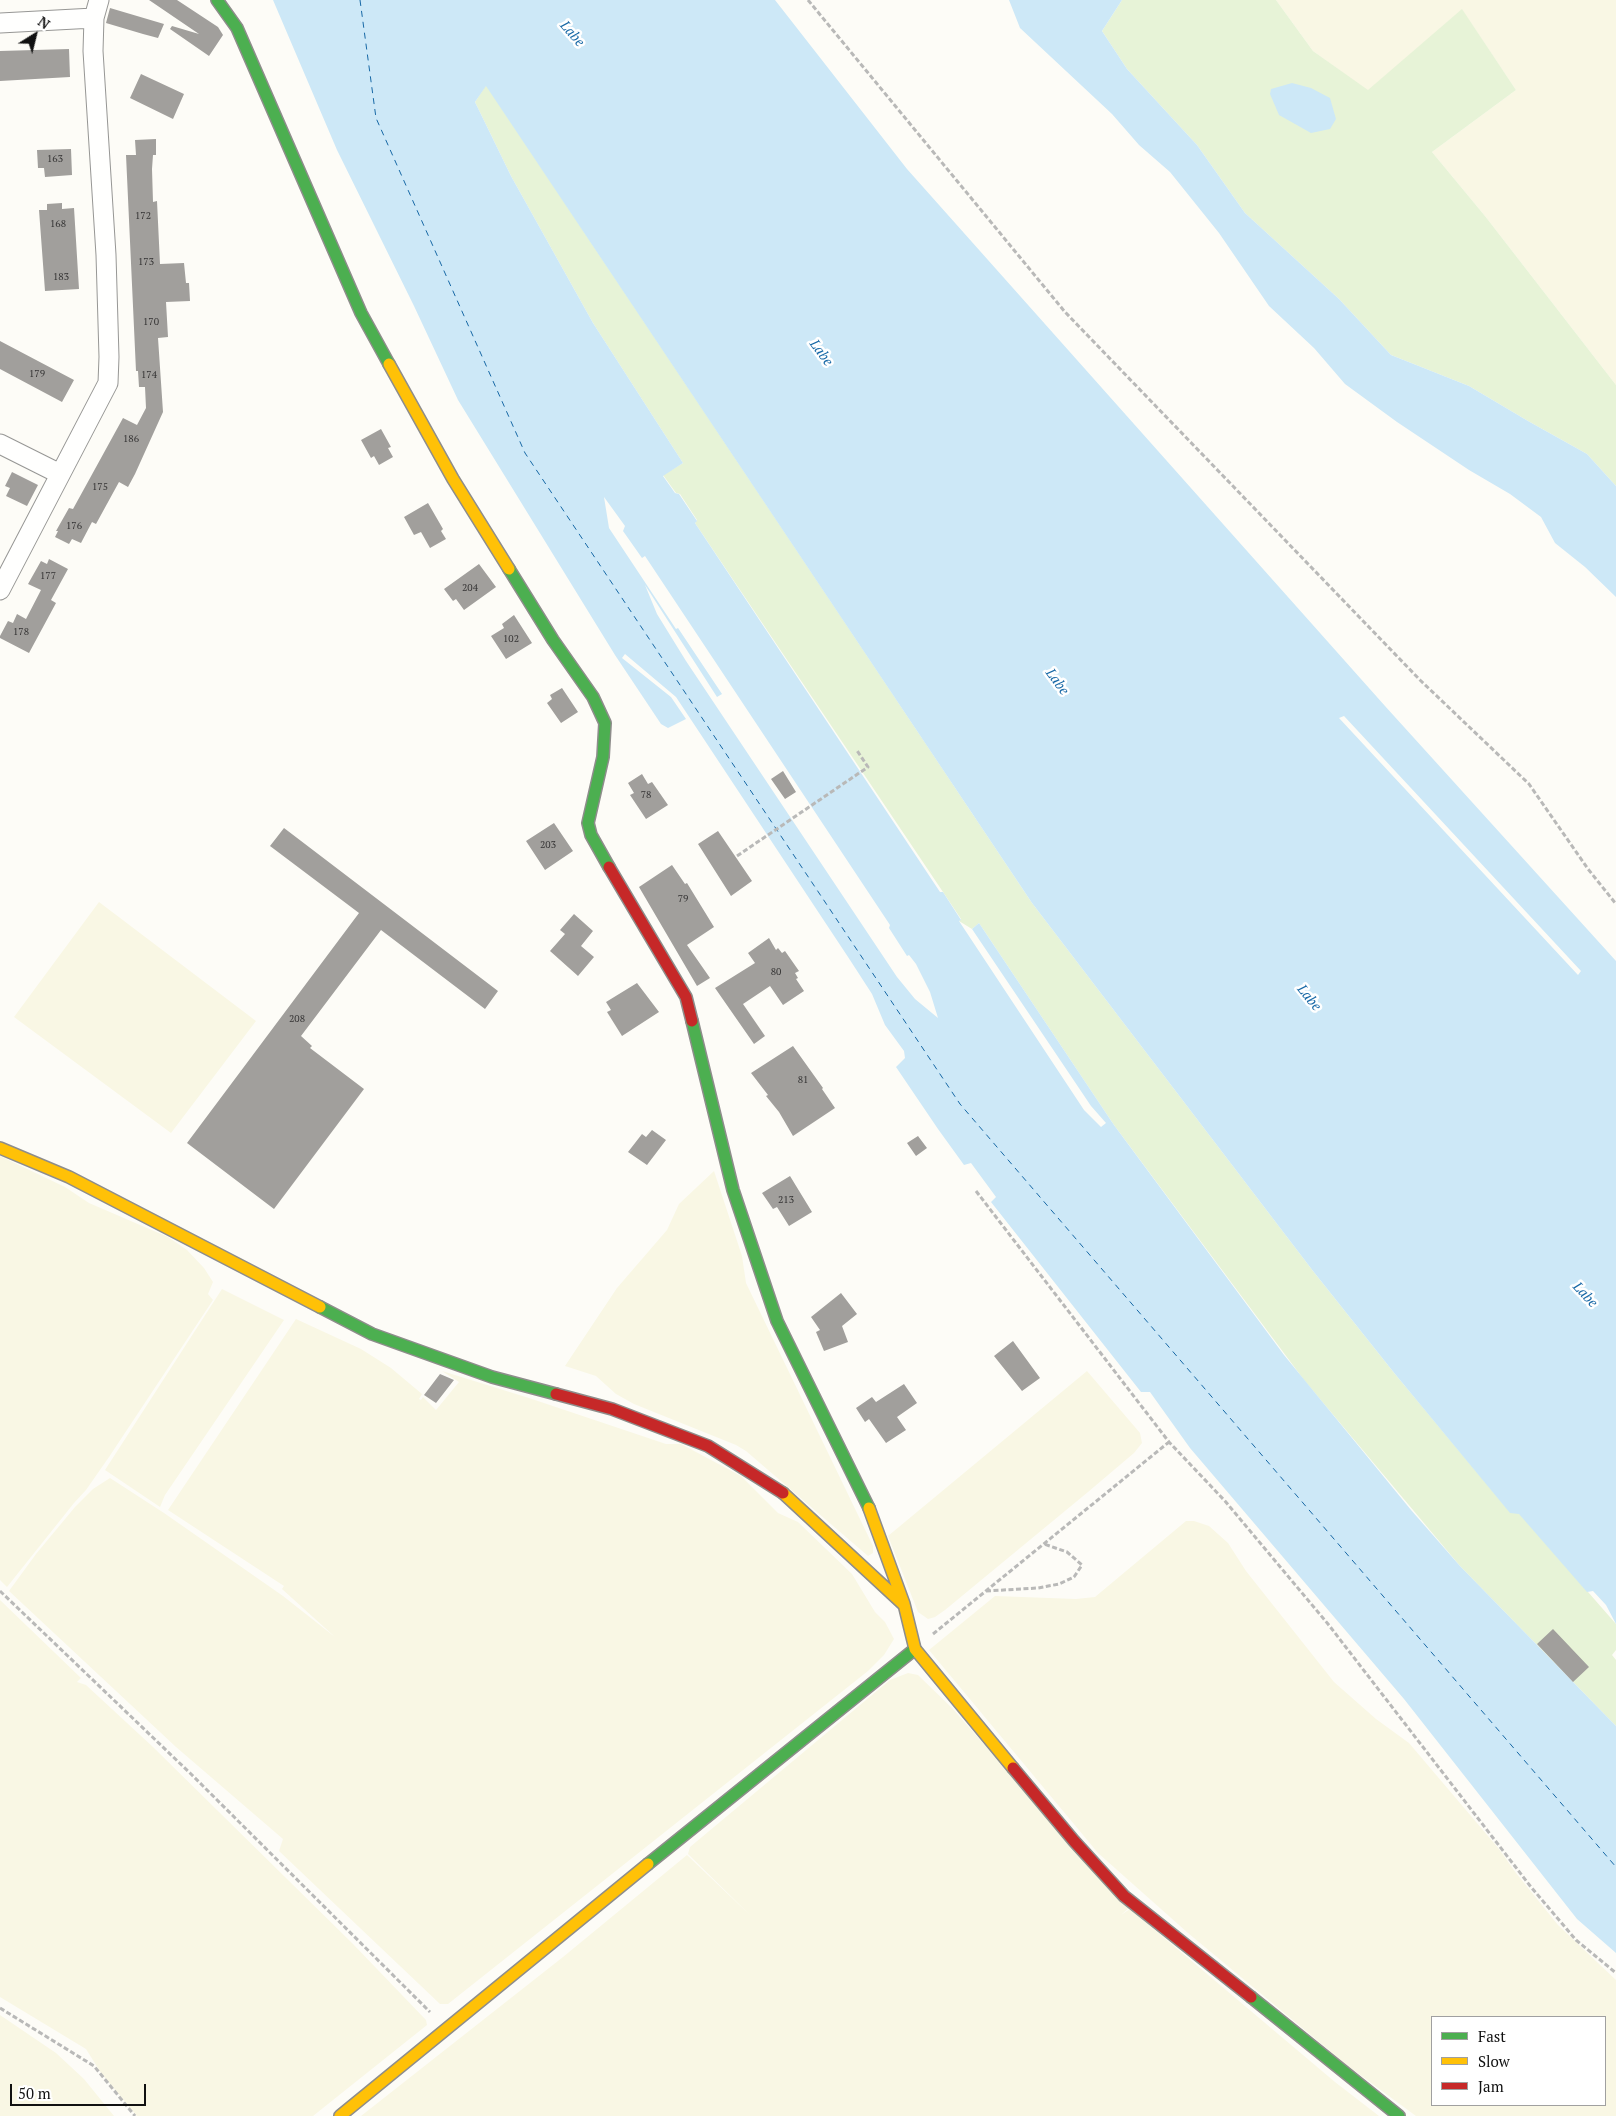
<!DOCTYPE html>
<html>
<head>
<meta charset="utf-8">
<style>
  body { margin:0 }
  #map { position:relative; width:1616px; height:2116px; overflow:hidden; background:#fdfcf7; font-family:"PT Serif",serif }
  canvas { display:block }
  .legend { position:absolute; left:1431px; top:2016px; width:175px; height:90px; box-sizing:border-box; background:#fff; border:1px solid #a0a0a0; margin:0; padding:6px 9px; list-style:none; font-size:15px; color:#111 }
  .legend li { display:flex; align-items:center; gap:10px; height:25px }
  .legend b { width:25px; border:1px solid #a0a0a0 }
  .north { position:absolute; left:10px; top:10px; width:50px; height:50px; -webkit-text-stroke:4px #fff; paint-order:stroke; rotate:36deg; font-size:14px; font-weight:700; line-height:20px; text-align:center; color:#111 }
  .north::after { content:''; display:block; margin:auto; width:18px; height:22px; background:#111; clip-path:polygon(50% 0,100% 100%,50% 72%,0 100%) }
  .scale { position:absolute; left:10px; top:2084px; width:136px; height:22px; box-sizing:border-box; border:2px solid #111; border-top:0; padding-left:6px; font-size:15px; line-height:18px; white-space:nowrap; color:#111; -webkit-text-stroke:4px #fff; paint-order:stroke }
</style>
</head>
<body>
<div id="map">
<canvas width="1616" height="2116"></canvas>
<ul class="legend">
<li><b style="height:6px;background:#4caf50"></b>Fast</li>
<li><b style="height:6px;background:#ffc107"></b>Slow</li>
<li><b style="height:6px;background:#c62828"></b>Jam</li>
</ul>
<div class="north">N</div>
<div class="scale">50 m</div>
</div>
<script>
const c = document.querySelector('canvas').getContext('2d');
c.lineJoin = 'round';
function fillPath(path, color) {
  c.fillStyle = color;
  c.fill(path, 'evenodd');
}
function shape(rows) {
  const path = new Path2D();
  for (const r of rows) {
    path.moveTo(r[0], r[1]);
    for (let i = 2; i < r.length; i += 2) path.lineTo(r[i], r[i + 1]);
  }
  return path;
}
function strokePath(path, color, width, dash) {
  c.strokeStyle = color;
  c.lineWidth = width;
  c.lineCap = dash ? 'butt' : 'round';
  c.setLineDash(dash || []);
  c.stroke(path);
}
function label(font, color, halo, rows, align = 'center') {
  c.font = font + ' "PT Serif",serif';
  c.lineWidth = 5;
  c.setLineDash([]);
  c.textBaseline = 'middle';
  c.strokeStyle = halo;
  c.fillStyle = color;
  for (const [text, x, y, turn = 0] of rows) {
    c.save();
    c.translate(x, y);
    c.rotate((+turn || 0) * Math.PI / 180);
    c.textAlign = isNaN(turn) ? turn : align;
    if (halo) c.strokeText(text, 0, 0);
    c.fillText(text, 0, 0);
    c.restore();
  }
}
fillPath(shape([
  [1276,0,1616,0,1616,385,1485,216,1432,152,1516,90,1462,10,1368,91,1313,51],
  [99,902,256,1021,171,1133,14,1017],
  [0,1156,65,1187,89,1203,168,1237,187,1250,204,1268,213,1282,208,1294,213,1300,109,1457,86,1490,74,1503,7,1587,0,1580],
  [714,1171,742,1256,746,1283,873,1546,873,1553,868,1556,746,1451,736,1445,634,1404,616,1394,596,1376,565,1366,617,1288,667,1230,679,1204],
  [222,1289,284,1320,165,1495,160,1507,105,1470],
  [296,1319,361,1349,391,1368,422,1394,419,1399,421,1400,423,1397,436,1410,459,1382,442,1371,529,1398,666,1444,681,1444,741,1476,778,1513,798,1522,852,1574,875,1612,885,1622,894,1639,884,1655,868,1671,448,2004,440,2004,279,1851,283,1839,176,1747,9,1591,36,1554,75,1507,93,1489,110,1478,164,1513,283,1596,335,1637,282,1589,284,1586,168,1510],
  [1087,1371,1140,1433,1142,1443,1134,1453,1088,1492,945,1610,935,1617,928,1619,918,1612,888,1536],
  [1186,1521,1194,1521,1209,1526,1228,1543,1246,1571,1334,1682,1376,1719,1409,1743,1499,1849,1516,1873,1558,1925,1616,1980,1616,2116,1416,2116,1348,2066,1188,1933,1098,1853,929,1650,995,1596,1076,1599,1095,1597],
  [1432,2017,1605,2017,1605,2105,1432,2105],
  [0,1600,81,1678,77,1682,86,1685,153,1747,353,1944,426,2020,427,2025,313,2116,137,2116,101,2073,86,2049,0,1997],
  [908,1673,918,1675,952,1708,1129,1908,1121,1915,1130,1909,1335,2082,1379,2116,361,2116,563,1957,687,1855,752,1917,688,1854,690,1847,890,1680],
  [0,2015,56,2053,84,2079,114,2116,0,2116]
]), '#f9f7e4');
fillPath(shape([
  [1122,0,1276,0,1313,51,1368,90,1462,9,1516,90,1432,152,1485,216,1616,385,1616,486,1587,454,1528,421,1469,386,1391,355,1339,299,1245,213,1197,145,1127,69,1102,31],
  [486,85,1032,903,1313,1271,1395,1374,1510,1512,1519,1513,1616,1624,1616,1650,1612,1655,1616,1660,1616,1726,1460,1566,1304,1380,1114,1125,979,923,972,929,959,921,961,919,943,892,695,523,697,520,680,494,676,493,663,475,683,463,593,323,511,176,475,102]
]), '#e7f3d7');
fillPath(shape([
  [273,0,775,0,907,169,1385,706,1616,961,1616,1624,1606,1605,1593,1591,1587,1592,1519,1514,1510,1513,1395,1374,1313,1271,1032,903,486,86,475,102,511,176,593,323,683,463,663,476,675,493,679,494,697,521,695,523,940,892,943,892,961,920,959,921,1084,1110,1101,1127,1106,1123,1091,1106,972,929,979,923,1114,1125,1284,1355,1411,1510,1460,1566,1616,1726,1616,1953,1577,1919,1404,1699,1190,1448,1150,1392,1141,1392,991,1202,996,1197,971,1163,964,1165,938,1129,896,1067,905,1058,904,1051,885,1025,872,994,850,960,676,697,625,654,622,658,671,697,686,719,668,728,661,724,615,655,458,400,414,306,337,150],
  [604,497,625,526,623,531,642,558,645,556,890,925,889,928,907,956,909,955,916,964,930,992,938,1018,915,999,897,977,686,661,657,614,645,585,717,697,722,694,678,628,676,629,609,528],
  [1344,716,1581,971,1578,975,1339,718],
  [1009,0,1122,0,1102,31,1127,69,1197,145,1245,213,1339,299,1391,355,1469,386,1528,421,1587,454,1616,486,1616,597,1585,567,1555,543,1541,517,1510,494,1469,470,1397,422,1345,384,1314,348,1269,306,1219,233,1170,172,1139,145,1112,114,1020,28],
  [1292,83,1311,88,1330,98,1336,119,1330,129,1311,133,1279,115,1270,94,1271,89]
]), '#cde8f7');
strokePath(shape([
  [360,0,376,118,525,453,960,1104,1616,1867]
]), '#1768a6', 1, [6, 5]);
fillPath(shape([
  [149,0,177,0,218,27,223,35,209,56,170,29,172,26,199,34],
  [110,8,164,24,158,38,143,34,106,23],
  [69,49,70,77,0,81,0,51],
  [141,74,184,94,173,119,130,98],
  [156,139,156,155,153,155,152,169,153,202,157,201,160,264,184,263,186,283,189,283,190,301,166,302,168,337,158,338,163,412,135,474,128,487,119,482,96,524,92,522,81,543,72,539,69,544,55,537,58,531,56,531,69,508,73,509,123,418,137,425,146,408,145,387,139,387,138,371,136,371,126,155,136,155,135,140],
  [71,149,72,175,45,177,44,168,38,168,37,150],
  [62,203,62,209,74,208,79,289,45,291,39,210,47,210,47,204],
  [0,341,74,380,62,402,0,369],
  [381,429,391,447,388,448,393,457,379,465,374,456,371,458,361,440],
  [12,472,38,485,27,506,6,496,10,488,5,486],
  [428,503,443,529,441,531,446,539,430,548,421,532,414,535,404,517],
  [49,559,68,569,51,600,56,603,29,653,0,638,0,636,8,621,13,623,17,614,26,619,41,590,28,584,41,561,47,564],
  [479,564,496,587,464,610,456,599,453,601,444,589],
  [514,615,532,643,506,659,491,636,504,628,502,624],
  [562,688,578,712,561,723,547,703,552,699,550,695],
  [783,771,796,792,785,799,771,779],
  [642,774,648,784,652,782,668,805,646,819,630,795,634,793,628,783],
  [554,823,573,851,545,870,526,841],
  [284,828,498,991,485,1009,381,930,301,1036,312,1046,310,1048,364,1089,274,1209,187,1143,359,913,270,846],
  [718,831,752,881,731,896,698,844],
  [672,865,685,884,687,883,714,927,687,945,710,978,697,986,639,887],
  [574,914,593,931,581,946,594,957,578,976,550,951,565,934,560,930],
  [769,938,776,950,778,948,782,953,785,951,799,971,795,973,798,978,796,979,804,991,783,1005,770,986,743,1004,765,1036,754,1044,715,988,755,963,748,953],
  [637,983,659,1012,622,1036,607,1012,611,1010,606,1002],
  [793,1046,823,1088,822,1089,835,1108,793,1136,779,1112,766,1096,768,1095,751,1073],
  [652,1130,666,1140,647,1165,628,1152,642,1134,646,1137],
  [918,1136,927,1148,916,1156,907,1143],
  [790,1176,812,1212,789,1226,777,1207,773,1209,762,1193],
  [841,1293,857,1314,842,1326,848,1342,824,1351,816,1332,820,1330,811,1317],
  [1013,1341,1040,1378,1022,1391,994,1356],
  [440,1374,454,1380,436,1403,424,1395],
  [904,1384,917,1403,897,1417,906,1430,886,1443,869,1419,865,1422,856,1408,872,1397,876,1402],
  [1553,1629,1589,1667,1573,1682,1537,1644]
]), '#a19f9c');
const street = shape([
  [0,23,94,18],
  [0,444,60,474],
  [0,590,108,383,109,357,106,255,93,51,94,18,99,0]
]);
const fast = shape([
  [217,0,237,28,361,313,389,364],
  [509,569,553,640,593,697,605,723,603,757,588,823,591,835,609,867],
  [692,1021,733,1190,777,1321,869,1508],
  [320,1307,372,1334,492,1377,556,1394],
  [648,1864,915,1649],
  [1251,1997,1399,2116]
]);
const slow = shape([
  [389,364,453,479,509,569],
  [0,1148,69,1177,320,1307],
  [783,1493,903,1604],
  [869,1508,904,1604,915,1649,1013,1768],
  [340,2116,648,1864]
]);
const jam = shape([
  [609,867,686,997,692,1021],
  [556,1394,612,1409,708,1446,783,1493],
  [1013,1768,1074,1841,1124,1896,1251,1997]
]);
strokePath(street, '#979795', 21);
strokePath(fast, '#8e8d8b', 14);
strokePath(slow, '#8e8d8b', 14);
strokePath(jam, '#8e8d8b', 14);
strokePath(shape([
  [808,0,1065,312,1420,680,1529,784,1588,869,1616,904],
  [737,856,868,767,856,749],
  [976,1191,1169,1442,1225,1501,1328,1624,1531,1887,1576,1940,1616,1973],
  [0,1591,191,1774,430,2012],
  [986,1591,1038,1588,1059,1584,1074,1577,1082,1565,1067,1552,1044,1544],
  [933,1634,1169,1442],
  [0,2008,94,2066,135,2116]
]), '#b9b9b8', 3, [5, 2.5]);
strokePath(street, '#fffffe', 19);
strokePath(fast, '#4caf50', 11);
strokePath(slow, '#ffc107', 11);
strokePath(jam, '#c62828', 11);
label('10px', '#353434', null, [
  ["163",55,159],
  ["172",143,216],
  ["168",58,224],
  ["173",146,262],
  ["183",61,277],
  ["170",151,322],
  ["179",37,374],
  ["174",149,375],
  ["186",131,439],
  ["175",100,487],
  ["176",74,526],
  ["177",48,576],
  ["204",470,588],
  ["178",21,632],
  ["102",511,639],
  ["78",646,795],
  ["203",548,845],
  ["79",683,899],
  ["80",776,972],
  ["208",297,1019],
  ["81",803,1080],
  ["213",786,1200]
]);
label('italic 14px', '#1768a6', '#fff', [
  ["Labe",572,34,49],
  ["Labe",821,353,54],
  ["Labe",1057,682,54],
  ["Labe",1309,998,51],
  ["Labe",1585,1295,47]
]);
</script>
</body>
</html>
